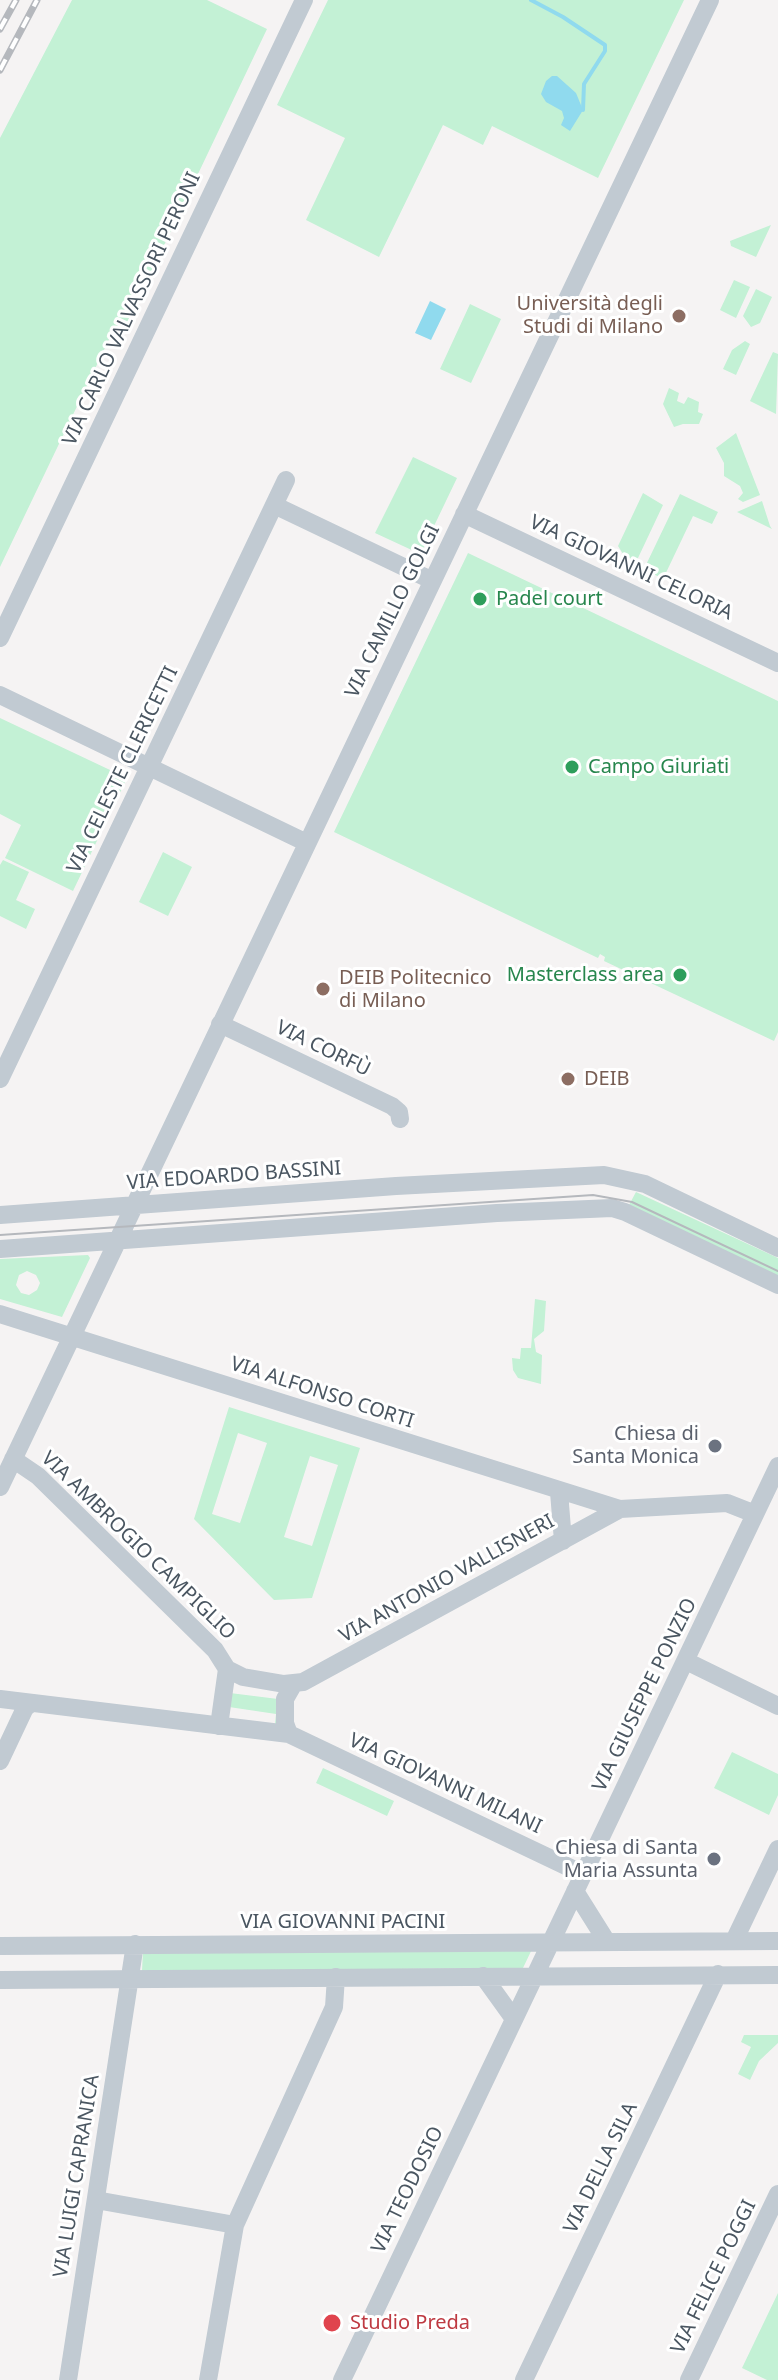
<!DOCTYPE html>
<html>
<head>
<meta charset="utf-8">
<style>
  body { margin:0 }
  canvas { display:block; background:#f5f3f3 }
</style>
</head>
<body>
<canvas width="778" height="2380"></canvas>
<script>
const c = document.querySelector('canvas').getContext('2d');
c.lineJoin = 'round';
function fillPath(path, color) {
  c.fillStyle = color;
  c.fill(path, 'evenodd');
}
function shape(rows) {
  const path = new Path2D();
  for (const r of rows) {
    path.moveTo(r[0], r[1]);
    for (let i = 2; i < r.length; i += 2) path.lineTo(r[i], r[i + 1]);
  }
  return path;
}
function strokePath(path, color, width, dash) {
  c.strokeStyle = color;
  c.lineWidth = width;
  c.lineCap = dash ? 'butt' : 'round';
  c.setLineDash(dash || []);
  c.stroke(path);
}
function label(font, color, halo, rows, align = 'center') {
  c.font = font + ' "Noto Sans",sans-serif';
  c.lineWidth = 6;
  c.setLineDash([]);
  c.textBaseline = 'middle';
  c.strokeStyle = halo;
  c.fillStyle = color;
  for (const [text, x, y, turn = 0] of rows) {
    c.save();
    c.translate(x, y);
    c.rotate((+turn || 0) * Math.PI / 180);
    c.textAlign = isNaN(turn) ? turn : align;
    if (halo) c.strokeText(text, 0, 0);
    c.fillText(text, 0, 0);
    c.restore();
  }
}
fillPath(shape([
  [72,0,207,0,267,29,128,321,115,327,0,567,0,138],
  [328,0,684,0,598,178,492,126,483,145,443,125,379,257,306,220,345,138,277,105],
  [771,225,756,257,731,246,730,241],
  [734,280,750,287,736,318,720,310],
  [756,289,772,297,760,323,751,327,743,316],
  [470,304,501,319,471,383,440,369],
  [745,341,750,344,736,375,723,369,732,350],
  [773,352,778,354,776,414,750,401],
  [669,388,679,393,677,401,684,404,688,397,699,402,698,412,703,414,699,424,683,424,674,427,663,404],
  [736,433,760,495,743,502,738,499,743,493,740,486,724,476,724,463,716,448],
  [413,457,457,478,423,549,416,552,375,533],
  [643,493,663,505,638,558,631,559,623,554,618,546],
  [680,494,718,512,712,524,693,516,663,579,644,569],
  [762,501,770,526,772,529,737,512],
  [468,553,778,701,778,1032,774,1041,604,961,605,957,600,954,598,958,334,832],
  [0,718,127,778,73,891,5,858,21,825,0,814],
  [163,852,192,867,168,916,139,902],
  [3,860,29,872,16,900,35,909,26,929,0,916,0,865],
  [636,1192,778,1258,778,1280,629,1205],
  [88,1255,90,1258,62,1317,0,1299,0,1259],
  [27,1271,36,1275,40,1283,37,1290,29,1295,21,1293,16,1285,19,1275],
  [535,1299,546,1301,544,1331,534,1339,536,1352,542,1355,541,1384,518,1378,513,1370,512,1358,520,1359,521,1348,531,1348],
  [229,1407,360,1448,312,1598,274,1600,194,1519],
  [238,1433,267,1443,240,1523,212,1514],
  [310,1456,338,1465,312,1546,284,1537],
  [230,1693,278,1699,278,1725,275,1724,276,1714,229,1707],
  [732,1752,778,1774,778,1795,769,1815,714,1788],
  [323,1768,394,1801,387,1816,316,1783],
  [533,1947,523,1968,142,1971,143,1951],
  [744,2035,778,2035,778,2043,759,2061,750,2080,738,2074,751,2047,741,2042],
  [778,2293,778,2380,767,2380,742,2368]
]), '#c3f1d5');
fillPath(shape([
  [552,76,557,76,576,93,583,110,570,131,561,125,564,118,562,111,546,102,541,94,546,81],
  [430,301,446,309,431,340,415,333]
]), '#90daee');
strokePath(shape([
  [531,0,563,17,605,45,605,51,584,84,583,110]
]), '#90daee', 4);
strokePath(shape([
  [274,505,431,580],
  [464,514,778,663],
  [0,638,304,0],
  [0,695,307,843],
  [220,1024,392,1106,399,1112,400,1119],
  [0,1079,286,480],
  [0,1215,396,1186,604,1175,645,1184,778,1248],
  [0,1249,497,1213,612,1208,625,1212,778,1285],
  [0,1314,620,1509,727,1503,755,1514],
  [13,1459,38,1476,215,1650,227,1669],
  [0,1487,710,0],
  [559,1492,563,1541],
  [686,1661,778,1706],
  [227,1669,243,1677,284,1684,303,1682,620,1509],
  [0,1699,289,1734,583,1874],
  [219,1726,227,1669],
  [289,1734,285,1723,285,1699,293,1685],
  [0,1761,25,1708,31,1703],
  [575,1891,607,1942],
  [734,1941,778,1849],
  [0,1946,778,1941],
  [483,1976,514,2019],
  [0,1980,778,1975],
  [96,2200,235,2225],
  [68,2380,135,1944],
  [208,2380,235,2225,334,2007,336,1977],
  [342,2380,778,1466],
  [524,2380,718,1974],
  [689,2380,778,2194]
]), '#c1cad2', 18);
strokePath(shape([
  [0,1235,593,1195,632,1202,778,1271]
]), '#b5b8bd', 2);
const rail = shape([
  [0,29,16,0],
  [0,70,37,0]
]);
strokePath(rail, '#b5b8bd', 7);
strokePath(rail, '#fff', 4, [12]);
for (const [x, y, r, color] of [
  [679,316,8,"#8d6e63"],
  [480,599,8,"#2e9e5b"],
  [572,767,8,"#2e9e5b"],
  [680,975,8,"#2e9e5b"],
  [323,989,8,"#8d6e63"],
  [568,1079,8,"#8d6e63"],
  [715,1446,8,"#6b7280"],
  [714,1859,8,"#6b7280"],
  [332,2323,10,"#e0444e"]
]) {
  const dot = new Path2D();
  dot.arc(x, y, r, 0, 2 * Math.PI);
  c.fillStyle = color;
  c.fill(dot);
  strokePath(dot, '#fff', 3);
}
label('20px', '#785e54', '#fff', [
  ["Università degli",663,304,"right"],
  ["Studi di Milano",663,327,"right"],
  ["DEIB Politecnico",339,978],
  ["di Milano",339,1001],
  ["DEIB",584,1079]
], 'left');
label('20px', '#4a5661', '#fff', [
  ["VIA CARLO VALVASSORI PERONI",132,309,-65],
  ["VIA GIOVANNI CELORIA",631,568,25],
  ["VIA CAMILLO GOLGI",393,611,-64],
  ["VIA CELESTE CLERICETTI",123,770,-64],
  ["VIA CORFÙ",323,1049,26],
  ["VIA EDOARDO BASSINI",234,1176,-4],
  ["VIA ALFONSO CORTI",322,1393,18],
  ["VIA AMBROGIO CAMPIGLIO",138,1546,44],
  ["VIA ANTONIO VALLISNERI",447,1579,-29],
  ["VIA GIUSEPPE PONZIO",645,1695,-64],
  ["VIA GIOVANNI MILANI",445,1784,25],
  ["VIA GIOVANNI PACINI",343,1922],
  ["VIA DELLA SILA",601,2168,-64],
  ["VIA LUIGI CAPRANICA",77,2176,-81],
  ["VIA TEODOSIO",408,2190,-64],
  ["VIA FELICE POGGI",714,2277,-64]
]);
label('20px', '#27864d', '#fff', [
  ["Padel court",496,599],
  ["Campo Giuriati",588,767],
  ["Masterclass area",664,975,"right"]
], 'left');
label('20px', '#5b616d', '#fff', [
  ["Chiesa di",699,1434],
  ["Santa Monica",699,1457],
  ["Chiesa di Santa",698,1848],
  ["Maria Assunta",698,1871]
], 'right');
label('20px', '#be3a42', '#fff', [
  ["Studio Preda",350,2323]
], 'left');
</script>
</body>
</html>
